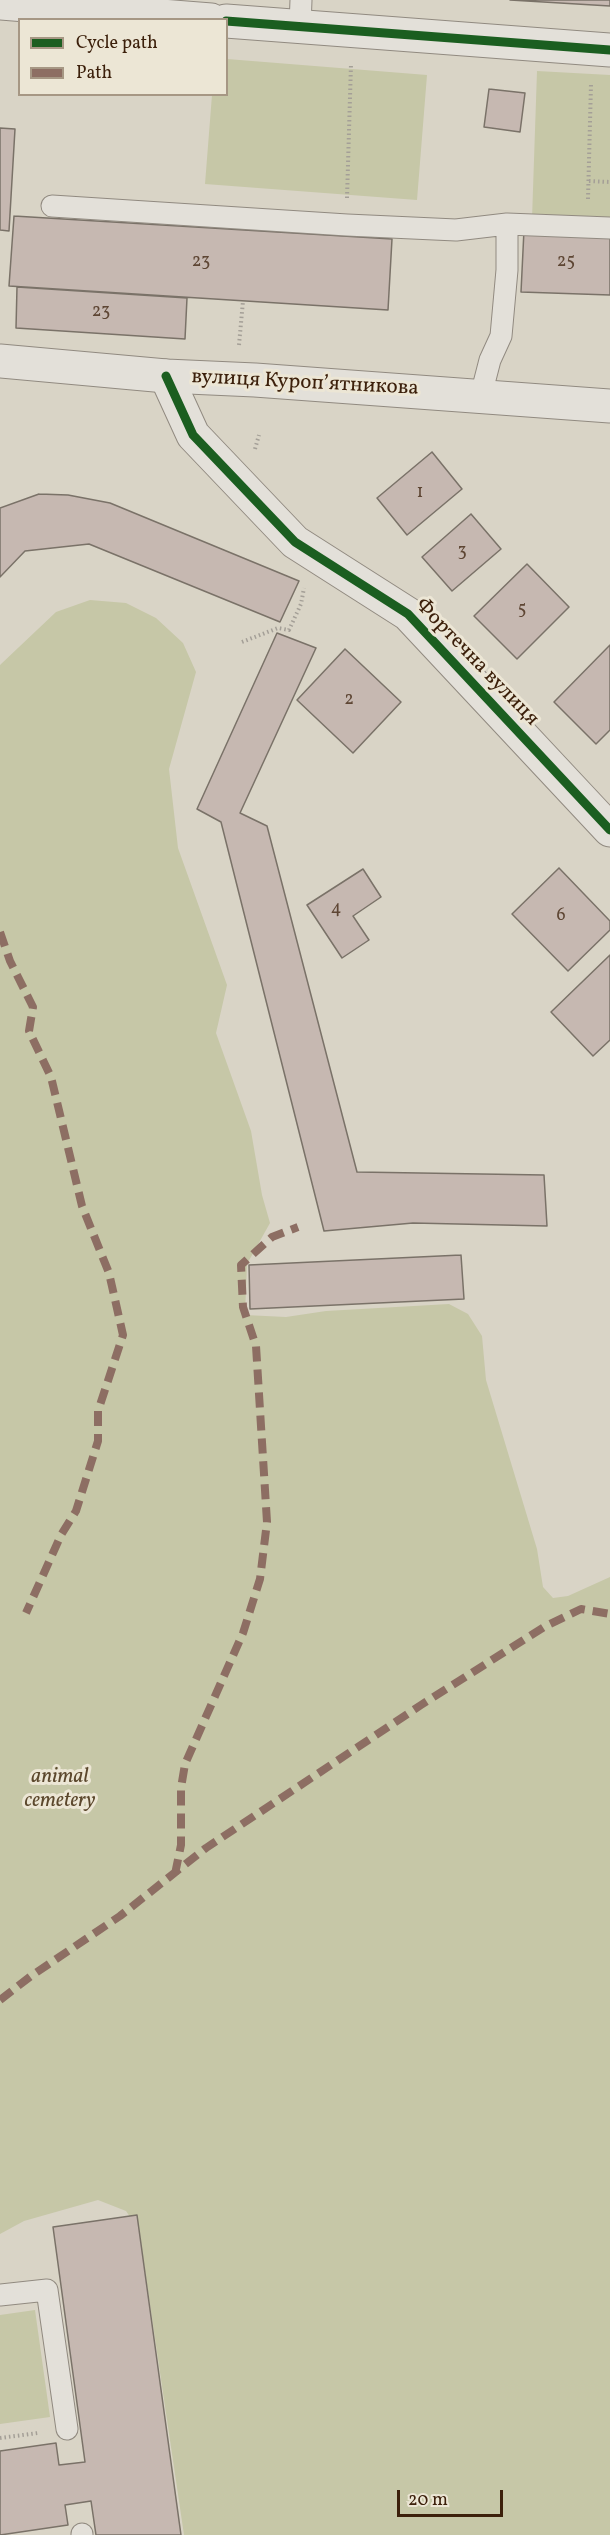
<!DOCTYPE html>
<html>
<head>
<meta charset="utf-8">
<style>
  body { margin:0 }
  #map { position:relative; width:610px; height:2535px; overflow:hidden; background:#d9d4c6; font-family:Vollkorn,serif }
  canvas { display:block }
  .legend { position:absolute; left:18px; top:18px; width:210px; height:78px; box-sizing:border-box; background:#ece6d5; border:2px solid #a69784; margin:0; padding:8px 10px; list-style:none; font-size:18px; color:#3c200b }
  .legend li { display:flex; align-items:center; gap:12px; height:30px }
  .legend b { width:30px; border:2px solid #a69784 }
  .scale { position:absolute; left:397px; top:2490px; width:106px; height:27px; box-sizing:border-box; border:3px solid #3c200b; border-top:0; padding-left:8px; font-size:18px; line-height:21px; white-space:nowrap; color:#3c200b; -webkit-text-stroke:4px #ece6d5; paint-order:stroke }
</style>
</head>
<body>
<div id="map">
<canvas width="610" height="2535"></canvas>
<ul class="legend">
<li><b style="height:8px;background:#1b5e20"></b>Cycle path</li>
<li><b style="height:8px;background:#8d6e63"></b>Path</li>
</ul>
<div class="scale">20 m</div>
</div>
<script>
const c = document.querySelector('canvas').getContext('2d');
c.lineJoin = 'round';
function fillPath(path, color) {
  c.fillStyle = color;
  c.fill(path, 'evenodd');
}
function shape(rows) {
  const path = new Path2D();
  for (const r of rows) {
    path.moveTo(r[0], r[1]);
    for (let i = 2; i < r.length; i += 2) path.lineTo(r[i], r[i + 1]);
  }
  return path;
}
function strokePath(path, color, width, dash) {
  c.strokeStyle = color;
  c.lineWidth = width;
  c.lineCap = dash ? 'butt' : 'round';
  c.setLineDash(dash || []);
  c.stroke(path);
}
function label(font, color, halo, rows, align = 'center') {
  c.font = font + ' Vollkorn,serif';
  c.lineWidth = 6;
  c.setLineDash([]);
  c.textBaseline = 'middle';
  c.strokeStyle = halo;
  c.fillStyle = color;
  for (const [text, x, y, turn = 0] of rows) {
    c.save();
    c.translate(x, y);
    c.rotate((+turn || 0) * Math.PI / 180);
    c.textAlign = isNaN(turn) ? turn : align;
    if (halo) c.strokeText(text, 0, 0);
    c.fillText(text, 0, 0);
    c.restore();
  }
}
fillPath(shape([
  [227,59,427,75,417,200,205,184,212,95,226,94],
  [537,71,610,75,610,223,532,219],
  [90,600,126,603,156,618,183,643,196,672,169,769,178,848,227,985,216,1033,251,1131,262,1195,270,1223,247,1264,245,1315,286,1317,326,1311,449,1304,468,1314,482,1336,486,1380,537,1549,543,1587,553,1598,568,1596,610,1577,610,2535,184,2535,139,2230,126,2211,98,2200,24,2221,0,2234,0,665,56,612],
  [35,2310,50,2417,0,2424,0,2315]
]), '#c6c7a7');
const building = shape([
  [510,0,610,0,610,6,510,0],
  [489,89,525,93,520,132,484,127,489,89],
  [0,128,15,129,9,231,0,230,0,128],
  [14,216,392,239,388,310,9,286,14,216],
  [524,230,610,233,610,295,521,292,524,230],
  [17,287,187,298,185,339,16,328,17,287],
  [432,452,462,489,407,535,377,498,432,452],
  [39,494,68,495,110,503,299,581,280,622,89,544,25,551,0,577,0,508,39,494],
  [471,514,501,549,452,591,422,557,471,514],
  [527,564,569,607,517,659,474,616,527,564],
  [277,633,316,648,240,813,267,826,357,1172,544,1175,547,1226,413,1223,324,1231,221,822,197,809,277,633],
  [610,645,610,730,596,744,554,702,610,645],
  [345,649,401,702,353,753,297,700,345,649],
  [559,868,610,921,610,930,568,971,512,914,559,868],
  [363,869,381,897,353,916,369,940,342,958,307,905,363,869],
  [610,955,610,1040,593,1056,551,1012,610,955],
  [461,1255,464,1299,250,1309,249,1265,461,1255],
  [137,2215,181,2535,96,2535,91,2501,65,2505,68,2525,0,2535,0,2451,56,2443,59,2465,85,2462,53,2227,137,2215]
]);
fillPath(building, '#c6b8b1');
strokePath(building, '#7a7268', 1.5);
const service = shape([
  [300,26,301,0],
  [52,206,347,225,456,230,507,224,610,228],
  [481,395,490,360,501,336,507,270,507,224],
  [0,2295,47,2290,67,2429],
  [82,2534,82,2535]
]);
const minor = shape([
  [0,3,211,20],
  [226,21,610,50],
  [166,376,193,435,295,542,408,614,610,830]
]);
const tertiary = shape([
  [0,361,166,376,255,380,610,406]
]);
strokePath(service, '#918a80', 23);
strokePath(minor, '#918a80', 35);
strokePath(tertiary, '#918a80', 35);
strokePath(shape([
  [589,181,610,182],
  [347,198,351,64],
  [588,199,591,84],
  [239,345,243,301],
  [255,449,259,435],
  [242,642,278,628,289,630,301,604,304,588],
  [0,2438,38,2433]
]), '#a49f97', 4, [1.5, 3]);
strokePath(service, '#e3e0d9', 21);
strokePath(minor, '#e3e0d9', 33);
strokePath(tertiary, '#e3e0d9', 33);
strokePath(shape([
  [0,932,10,961,33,1007,29,1031,51,1077,82,1206,109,1273,123,1335,98,1411,98,1441,76,1511,61,1535,26,1613],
  [175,1874,181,1845,181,1788,185,1764,243,1633,260,1579,267,1522,256,1346,243,1307,241,1265,272,1237,298,1227],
  [0,2000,31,1976,120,1916,206,1848,421,1705,544,1627,581,1609,610,1614]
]), '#8d6e63', 8, [15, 8]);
strokePath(shape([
  [226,21,610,50],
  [166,376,193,435,295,542,408,614,610,830]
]), '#1b5e20', 9);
label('18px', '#5e4634', null, [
  ["23",201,263],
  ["25",566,263],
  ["23",101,313],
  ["1",420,494],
  ["3",462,553],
  ["5",522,611],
  ["2",349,701],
  ["4",336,910],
  ["6",561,917]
]);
label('21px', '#3c200b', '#ece6d5', [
  ["вулиця Куропʼятникова",305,384,3],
  ["Фортечна вулиця",476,663,46]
]);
label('italic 21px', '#5b472c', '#ece6d5', [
  ["animal",60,1778],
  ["cemetery",60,1802]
]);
</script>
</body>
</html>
